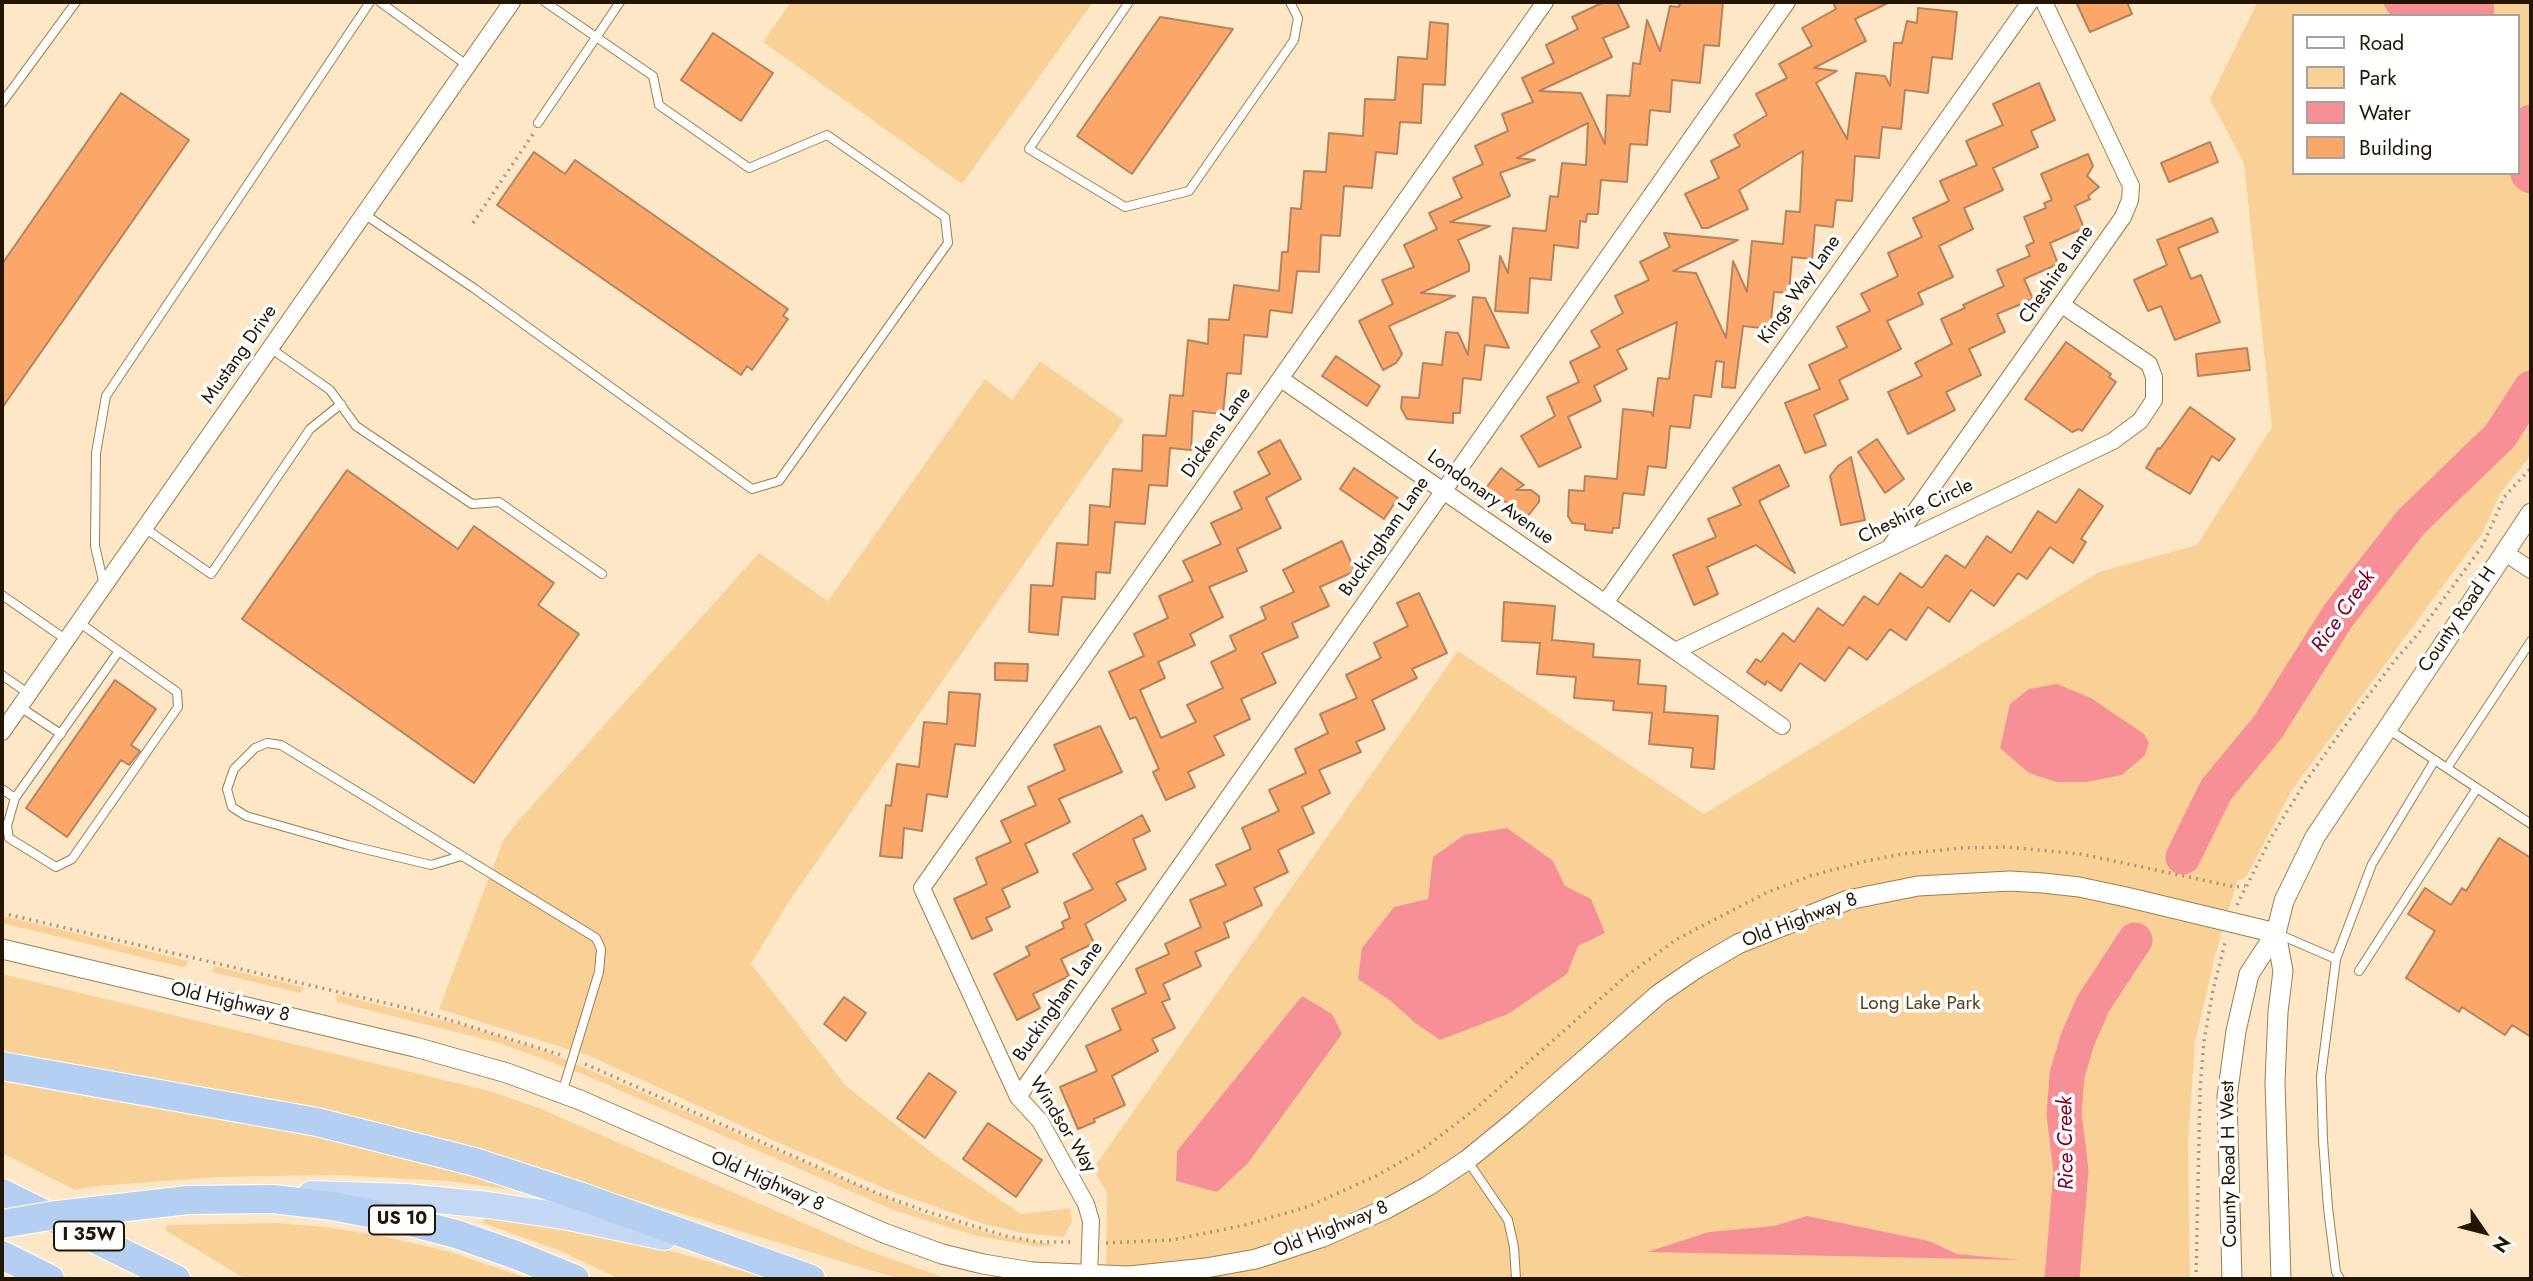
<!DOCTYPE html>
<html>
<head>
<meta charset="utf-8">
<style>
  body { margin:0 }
  #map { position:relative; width:2533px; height:1281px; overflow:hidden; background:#fde7c7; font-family:Jost,sans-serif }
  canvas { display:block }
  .frame { position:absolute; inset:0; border:4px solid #221502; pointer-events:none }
  .legend { position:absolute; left:2292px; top:14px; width:228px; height:161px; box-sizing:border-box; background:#fff; border:2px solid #a7a19a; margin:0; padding:9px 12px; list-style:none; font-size:21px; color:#221502 }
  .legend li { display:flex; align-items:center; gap:14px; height:35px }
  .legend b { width:35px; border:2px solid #a7a19a }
  .north { position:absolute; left:2449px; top:1197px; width:70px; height:70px; -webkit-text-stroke:5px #fff; paint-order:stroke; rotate:125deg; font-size:19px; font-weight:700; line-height:28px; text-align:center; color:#221502 }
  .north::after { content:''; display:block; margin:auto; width:24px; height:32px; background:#221502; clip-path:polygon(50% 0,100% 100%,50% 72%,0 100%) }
</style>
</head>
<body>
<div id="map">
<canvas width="2533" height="1281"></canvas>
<div class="frame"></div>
<ul class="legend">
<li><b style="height:9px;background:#fff"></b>Road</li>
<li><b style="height:19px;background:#f9d197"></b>Park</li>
<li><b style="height:19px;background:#f79096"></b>Water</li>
<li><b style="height:19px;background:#faa769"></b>Building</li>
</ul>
<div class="north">N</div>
</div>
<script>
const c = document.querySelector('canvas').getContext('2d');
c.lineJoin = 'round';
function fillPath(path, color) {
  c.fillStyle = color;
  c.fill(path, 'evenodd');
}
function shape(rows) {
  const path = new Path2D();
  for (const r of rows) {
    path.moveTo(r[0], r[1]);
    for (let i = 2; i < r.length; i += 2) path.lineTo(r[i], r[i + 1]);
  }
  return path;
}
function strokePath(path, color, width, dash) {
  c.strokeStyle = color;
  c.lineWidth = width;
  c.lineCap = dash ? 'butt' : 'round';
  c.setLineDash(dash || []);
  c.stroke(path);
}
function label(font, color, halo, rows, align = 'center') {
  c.font = font + ' Jost,sans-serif';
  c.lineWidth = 7;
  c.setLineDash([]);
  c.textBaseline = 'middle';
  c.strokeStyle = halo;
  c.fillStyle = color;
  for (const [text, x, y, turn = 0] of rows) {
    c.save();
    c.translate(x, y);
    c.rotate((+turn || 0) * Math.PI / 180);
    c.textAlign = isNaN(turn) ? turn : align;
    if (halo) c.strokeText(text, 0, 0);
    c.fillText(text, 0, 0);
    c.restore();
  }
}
fillPath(shape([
  [791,2,1093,2,962,184,763,42],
  [2261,2,2531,2,2531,455,2500,494,2483,532,2292,790,2250,870,2245,878,2237,881,2215,956,2195,1043,2188,1143,2190,1279,1106,1279,1107,1193,1093,1169,1458,651,1704,814,2099,572,2197,545,2272,427,2244,163,2210,99,2257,3],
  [2293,16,2517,16,2517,173,2293,173],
  [1040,361,1124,420,788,903,751,964,846,1086,936,1156,1021,1214,1070,1208,1072,1222,1064,1237,1022,1233,984,1224,888,1190,770,1139,590,1056,439,1009,503,841,519,820,759,553,828,601,985,379,1012,400],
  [2,916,33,923,188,961,187,965,182,967,2,923],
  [214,966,303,987,304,989,300,993,212,972],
  [2,974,490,1091,539,1108,866,1250,948,1279,900,1279,566,1179,327,1114,167,1080,2,1053],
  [338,995,462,1025,550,1053,922,1213,1003,1237,1057,1245,1040,1247,977,1236,896,1211,578,1072,499,1043,337,1002,336,998],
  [2,1074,214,1111,426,1159,521,1191,448,1181,334,1175,219,1177,97,1186,75,1190,2,1153],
  [486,1212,628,1239,771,1279,620,1279,558,1250,483,1223],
  [276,1223,325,1227,381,1236,447,1251,530,1279,245,1279,165,1230,167,1225]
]), '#f9d197');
fillPath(shape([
  [2382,2,2494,2,2494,16,2391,16],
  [2057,684,2091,698,2144,734,2149,743,2145,755,2122,775,2087,782,2056,782,2029,773,2000,748,2010,704,2029,689],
  [1507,828,1553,861,1565,886,1591,899,1605,933,1578,946,1567,974,1508,1014,1440,1040,1414,1022,1391,1001,1358,979,1362,948,1394,907,1428,899,1433,857,1464,835],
  [1302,996,1332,1014,1342,1034,1248,1163,1217,1192,1176,1181,1177,1151],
  [1807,1216,1929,1241,1957,1254,2021,1260,1647,1252,1709,1232,1774,1226]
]), '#f79096');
strokePath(shape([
  [2531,122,2524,147,2528,174,2531,176],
  [2183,857,2216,790,2268,727,2338,616,2411,522,2500,436,2531,388],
  [2062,1279,2071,1171,2064,1114,2067,1075,2077,1041,2093,1004,2135,940]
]), '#f79096', 35);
const building = shape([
  [1604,2,1617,2,1629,27,1603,38,1612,57,1539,91,1581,93,1605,144,1607,95,1630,96,1633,63,1640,64,1647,20,1660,51,1670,6,1679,7,1680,2,1723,2,1719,46,1704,45,1700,83,1672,80,1670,112,1650,110,1647,145,1630,144,1627,182,1601,180,1598,214,1587,214,1586,222,1580,221,1578,248,1554,245,1551,280,1530,278,1528,313,1495,311,1500,256,1508,273,1513,228,1546,231,1550,196,1558,197,1562,163,1586,165,1588,123,1517,158,1535,160,1500,173,1510,196,1450,222,1490,226,1458,240,1469,264,1469,271,1421,293,1455,296,1389,326,1402,354,1396,363,1383,370,1359,321,1393,304,1382,280,1414,267,1404,245,1437,229,1429,213,1462,198,1453,178,1483,164,1475,146,1508,131,1502,114,1533,102,1522,78,1554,63,1546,45,1578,29,1572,17,1604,2],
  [1833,2,1890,2,1855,19,1866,41,1814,68,1837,71,1816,83,1847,139,1856,73,1885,76,1890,86,1894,43,1902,43,1907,21,1917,23,1918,8,1957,12,1952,59,1932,57,1928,93,1905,90,1901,129,1882,127,1879,158,1855,156,1852,201,1836,200,1833,227,1815,225,1812,259,1792,257,1789,293,1774,292,1770,329,1743,326,1735,388,1722,387,1724,362,1716,361,1711,397,1694,395,1690,428,1670,426,1666,468,1648,466,1644,495,1623,493,1619,528,1613,528,1612,533,1585,530,1585,524,1572,523,1568,516,1569,490,1584,491,1585,476,1617,479,1623,409,1651,412,1653,416,1658,378,1669,379,1677,322,1617,350,1627,369,1594,386,1601,401,1568,417,1581,447,1539,467,1521,436,1555,416,1547,397,1579,382,1570,362,1600,347,1591,331,1623,313,1615,296,1649,280,1640,262,1670,247,1664,233,1738,240,1673,271,1696,273,1726,338,1733,261,1747,292,1752,241,1783,244,1786,211,1800,212,1803,151,1739,190,1748,209,1708,228,1702,228,1685,194,1719,178,1711,161,1740,146,1734,135,1767,115,1756,94,1787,78,1779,64,1812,46,1802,28,1836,9,1833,2],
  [2076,2,2127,2,2132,14,2090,32,2076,2],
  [1160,17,1233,29,1132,174,1077,136,1160,17],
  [1430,22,1448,24,1445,85,1423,84,1421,123,1400,122,1397,154,1376,152,1372,188,1344,186,1340,236,1321,235,1319,272,1297,271,1292,313,1270,310,1267,337,1244,335,1241,374,1227,373,1223,414,1193,411,1191,450,1170,448,1167,486,1149,485,1145,524,1115,522,1110,573,1096,572,1095,599,1062,597,1058,635,1029,632,1031,585,1053,586,1057,543,1088,545,1090,505,1110,507,1113,469,1142,471,1143,435,1166,436,1170,395,1183,396,1188,340,1208,344,1209,319,1229,320,1234,285,1279,291,1282,252,1288,252,1291,208,1301,209,1304,171,1326,172,1329,133,1363,136,1365,99,1395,100,1398,57,1427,59,1430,22],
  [713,33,773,73,741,121,681,80,713,33],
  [2039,83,2055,120,2031,131,2038,147,1993,168,2003,190,1964,208,1973,229,1939,246,1953,277,1918,293,1923,304,1887,321,1901,349,1839,380,1848,399,1814,415,1826,445,1805,453,1785,403,1820,389,1809,365,1847,347,1837,327,1870,311,1861,294,1898,276,1888,253,1922,237,1913,218,1949,201,1940,181,1977,165,1966,141,2003,125,1993,104,2039,83],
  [121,93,189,140,2,408,2,264,121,93],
  [2210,142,2218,162,2169,182,2161,163,2210,142],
  [534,152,565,174,575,160,788,309,783,316,788,319,752,370,747,366,741,375,497,205,534,152],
  [2088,154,2093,166,2087,176,2099,187,2088,196,2090,199,2075,206,2084,228,2050,243,2058,264,2024,279,2033,299,1997,314,2005,332,1969,349,1981,375,1946,392,1955,410,1908,434,1888,392,1922,376,1915,363,1952,344,1941,319,1965,308,1963,305,2004,286,1997,270,2030,256,2026,246,2034,242,2024,217,2046,208,2044,203,2052,200,2041,174,2088,154],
  [2212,218,2218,232,2178,248,2191,279,2201,275,2220,322,2175,340,2161,306,2148,311,2134,280,2167,265,2157,240,2212,218],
  [1473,297,1485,298,1509,348,1485,345,1481,380,1463,378,1460,413,1453,413,1453,423,1407,419,1401,408,1402,397,1419,398,1423,363,1442,365,1446,332,1458,333,1468,355,1473,297],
  [2066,342,2111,374,2109,377,2116,382,2082,431,2079,429,2072,432,2025,399,2066,342],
  [2247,348,2250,370,2198,376,2196,354,2247,348],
  [1336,356,1380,386,1367,406,1322,376,1336,356],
  [2190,407,2235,439,2219,461,2212,456,2190,494,2146,468,2158,448,2160,449,2190,407],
  [1877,439,1904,479,1885,493,1858,452,1877,439],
  [1280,440,1301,479,1266,498,1281,528,1237,549,1247,571,1209,587,1223,617,1190,634,1195,645,1158,662,1165,678,1140,690,1161,738,1196,722,1187,705,1223,688,1211,662,1236,650,1230,636,1266,619,1261,607,1294,592,1283,570,1342,541,1355,571,1320,587,1329,606,1292,623,1298,637,1262,653,1276,683,1241,699,1250,719,1214,736,1224,755,1188,772,1195,787,1166,800,1153,772,1159,769,1136,717,1130,719,1109,672,1144,656,1134,634,1168,618,1159,596,1193,581,1183,561,1221,544,1211,523,1242,509,1234,492,1270,474,1258,452,1280,440],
  [1851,457,1865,520,1841,525,1830,476,1838,466,1851,457],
  [1779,465,1789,486,1759,501,1795,573,1756,545,1707,567,1718,594,1694,605,1673,555,1716,537,1708,519,1741,505,1733,488,1779,465],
  [1354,468,1398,498,1384,519,1340,489,1354,468],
  [1501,468,1524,485,1516,490,1531,490,1539,496,1539,502,1527,517,1486,488,1501,468],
  [347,470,458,549,474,526,554,583,538,605,579,634,474,783,242,619,347,470],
  [2079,489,2103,506,2081,539,2086,542,2073,563,2050,547,2027,579,2018,573,1994,606,1971,590,1949,622,1928,607,1906,640,1890,629,1867,660,1849,647,1825,681,1800,663,1781,691,1767,681,1765,685,1747,672,1756,659,1761,662,1783,633,1794,642,1818,608,1843,626,1864,596,1878,605,1900,573,1922,588,1946,555,1965,568,1987,536,2011,553,2038,511,2056,523,2079,489],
  [1419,593,1447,653,1412,669,1417,678,1372,700,1385,729,1356,742,1361,752,1319,770,1330,793,1302,807,1314,833,1278,850,1288,872,1254,888,1262,905,1224,923,1229,937,1195,952,1201,966,1163,984,1170,999,1162,1002,1175,1028,1152,1039,1158,1051,1112,1076,1125,1105,1094,1119,1095,1122,1078,1129,1060,1087,1097,1071,1086,1046,1121,1030,1112,1009,1146,993,1136,969,1169,954,1165,944,1201,927,1190,900,1226,885,1216,865,1251,849,1242,828,1279,811,1269,790,1306,773,1295,749,1328,733,1320,714,1357,698,1346,675,1381,658,1374,643,1408,626,1397,603,1419,593],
  [1504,602,1555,606,1552,640,1594,644,1593,657,1640,660,1638,684,1666,686,1664,712,1718,716,1714,769,1691,767,1693,748,1649,744,1652,713,1613,710,1614,701,1574,698,1576,677,1537,674,1540,643,1502,641,1504,602],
  [995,663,1028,664,1027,681,995,680,995,663],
  [115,680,156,709,131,745,140,751,129,765,121,760,67,837,26,808,115,680],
  [949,692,980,694,975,746,955,744,947,797,927,794,922,831,904,828,902,858,880,856,886,805,891,806,897,764,919,767,924,722,947,724,949,692],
  [1100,726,1122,772,1059,799,1070,822,1025,844,1038,872,1002,889,1010,907,986,918,992,930,972,939,954,899,987,884,976,858,1011,842,1001,821,1036,805,1028,787,1065,770,1054,745,1100,726],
  [1142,815,1150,831,1133,839,1146,869,1116,883,1126,900,1085,924,1094,943,1061,959,1069,976,1033,994,1040,1008,1017,1020,994,974,1030,955,1026,947,1064,928,1062,922,1070,918,1064,903,1093,889,1073,854,1142,815],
  [2499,838,2531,858,2531,1037,2512,1025,2505,1035,2462,1007,2459,1012,2406,978,2435,931,2408,914,2425,888,2451,905,2462,888,2466,891,2499,838],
  [844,997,866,1013,846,1041,824,1024,844,997],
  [929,1073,956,1092,925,1138,897,1118,929,1073],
  [988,1123,1042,1160,1016,1197,963,1159,988,1123]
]);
fillPath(building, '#faa769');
strokePath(building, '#b6835e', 2);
const service = shape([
  [380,2,468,66],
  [1129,2,1029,149,1125,207,1189,191,1294,40,1298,18,1290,2],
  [2,103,76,2],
  [538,123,620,2],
  [364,214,475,289,752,489,779,481,948,243,945,217,827,135,749,168,659,105,653,76,545,2],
  [270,348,330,390,356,426,472,504,499,502,602,574],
  [146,529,211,574,310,429,341,404],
  [104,585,95,546,96,453,106,396,370,2],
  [2,595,68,641],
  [80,623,119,651,177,692,178,707,72,859,56,867,9,838,7,826,15,798,119,651],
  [2,675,29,694],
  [20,707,61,734],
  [2388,729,2531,824],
  [2447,768,2531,641],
  [2,789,15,798],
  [461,856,431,865,348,845,246,816,232,807,227,789,234,769,255,748,267,743,281,745,596,938,601,949,599,972,562,1093],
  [2278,934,2336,959],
  [2359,971,2477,788],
  [1467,1160,1508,1220,1514,1247,1516,1279],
  [2340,1279,2336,1272,2328,1208,2323,1140,2321,1076,2336,959,2372,864,2435,760]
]);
const minor = shape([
  [1281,379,1675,651],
  [1890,547,2123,217,2130,200,2131,186,2044,2],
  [2504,552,2531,570],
  [1605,603,2030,2],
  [1782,726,1675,651,2113,441,2140,421,2154,400,2154,377,2149,364,2062,305],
  [2,732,512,2],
  [1018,1097,1787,2],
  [1089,1275,1091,1221,1086,1204,1040,1121,1018,1097,922,888,1545,2]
]);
const tertiary = shape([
  [2276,933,2283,971,2278,1012,2275,1082,2281,1279],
  [2,949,415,1047,507,1073,580,1100,884,1233,942,1254,983,1264,1032,1272,1129,1276,1206,1268,1256,1259,1323,1237,1386,1209,1428,1186,1467,1160,1516,1120,1659,994,1697,968,1738,944,1848,900,1918,886,2010,881,2043,883,2079,887,2126,897,2276,933],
  [2232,1279,2227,1097,2236,1031,2249,974,2276,933,2284,901,2315,837,2531,513]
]);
const trunk = shape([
  [311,1194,406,1197,488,1205,569,1217,664,1237]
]);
const motorway = shape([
  [2,1066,317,1122,475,1162,579,1196,811,1279],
  [2,1193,176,1279],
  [188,1200,273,1199,332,1206,394,1218,456,1234,516,1255,575,1279],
  [2,1255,50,1279]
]);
strokePath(service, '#9f7d49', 10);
strokePath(minor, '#9f7d49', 18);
strokePath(tertiary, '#9f7d49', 21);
strokePath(trunk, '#fff', 28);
strokePath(motorway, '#fff', 30);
strokePath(shape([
  [473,223,533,134],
  [2237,905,2273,834,2306,781,2342,730,2396,659,2418,634,2483,545,2504,497,2531,468],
  [2,913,424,1012,561,1055],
  [585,1064,879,1194,922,1210,1006,1236,1038,1242,1074,1242],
  [1106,1243,1172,1240,1245,1225,1307,1207,1376,1176,1423,1149,1474,1110,1625,977,1677,939,1766,893,1810,876,1866,861,1902,854,1961,848,2006,847,2081,854,2235,887,2245,886],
  [2196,1279,2200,1091,2204,1041,2213,990,2226,939]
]), '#ab987d', 3.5, [2, 5]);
strokePath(service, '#fff', 8);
strokePath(minor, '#fff', 16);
strokePath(tertiary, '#fff', 19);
strokePath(trunk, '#c4d8f6', 26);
strokePath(motorway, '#b5cff3', 28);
const motorwayBridge = shape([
  [2,1224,49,1216,188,1200]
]);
strokePath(motorwayBridge, '#fff', 30, []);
strokePath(motorwayBridge, '#b5cff3', 28);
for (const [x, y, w] of [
  [402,1220,66],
  [89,1236,70]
]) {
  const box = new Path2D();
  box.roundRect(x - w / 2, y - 14.5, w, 29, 5);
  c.fillStyle = '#fff';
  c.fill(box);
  strokePath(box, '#221502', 2);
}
label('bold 18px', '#221502', null, [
  ["US 10",402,1220],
  ["I 35W",89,1236]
]);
label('19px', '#221502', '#fff', [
  ["Cheshire Lane",2057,275,-55],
  ["Kings Way Lane",1800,290,-55],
  ["Mustang Drive",240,355,-55],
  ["Dickens Lane",1217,433,-55],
  ["Londonary Avenue",1490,498,35],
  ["Cheshire Circle",1916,512,-26],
  ["Buckingham Lane",1385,537,-55],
  ["County Road H",2458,620,-56],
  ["Old Highway 8",1800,921,-21],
  ["Buckingham Lane",1059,1002,-55],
  ["Old Highway 8",230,1003,13],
  ["Windsor Way",1062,1125,58],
  ["County Road H West",2230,1164,-91],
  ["Old Highway 8",767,1182,24],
  ["Old Highway 8",1331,1230,-22]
]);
label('19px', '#563e19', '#fff', [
  ["Long Lake Park",1920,1004]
]);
label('italic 21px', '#820024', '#fff', [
  ["Rice Creek",2344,612,-55],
  ["Rice Creek",2067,1143,-91]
]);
</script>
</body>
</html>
